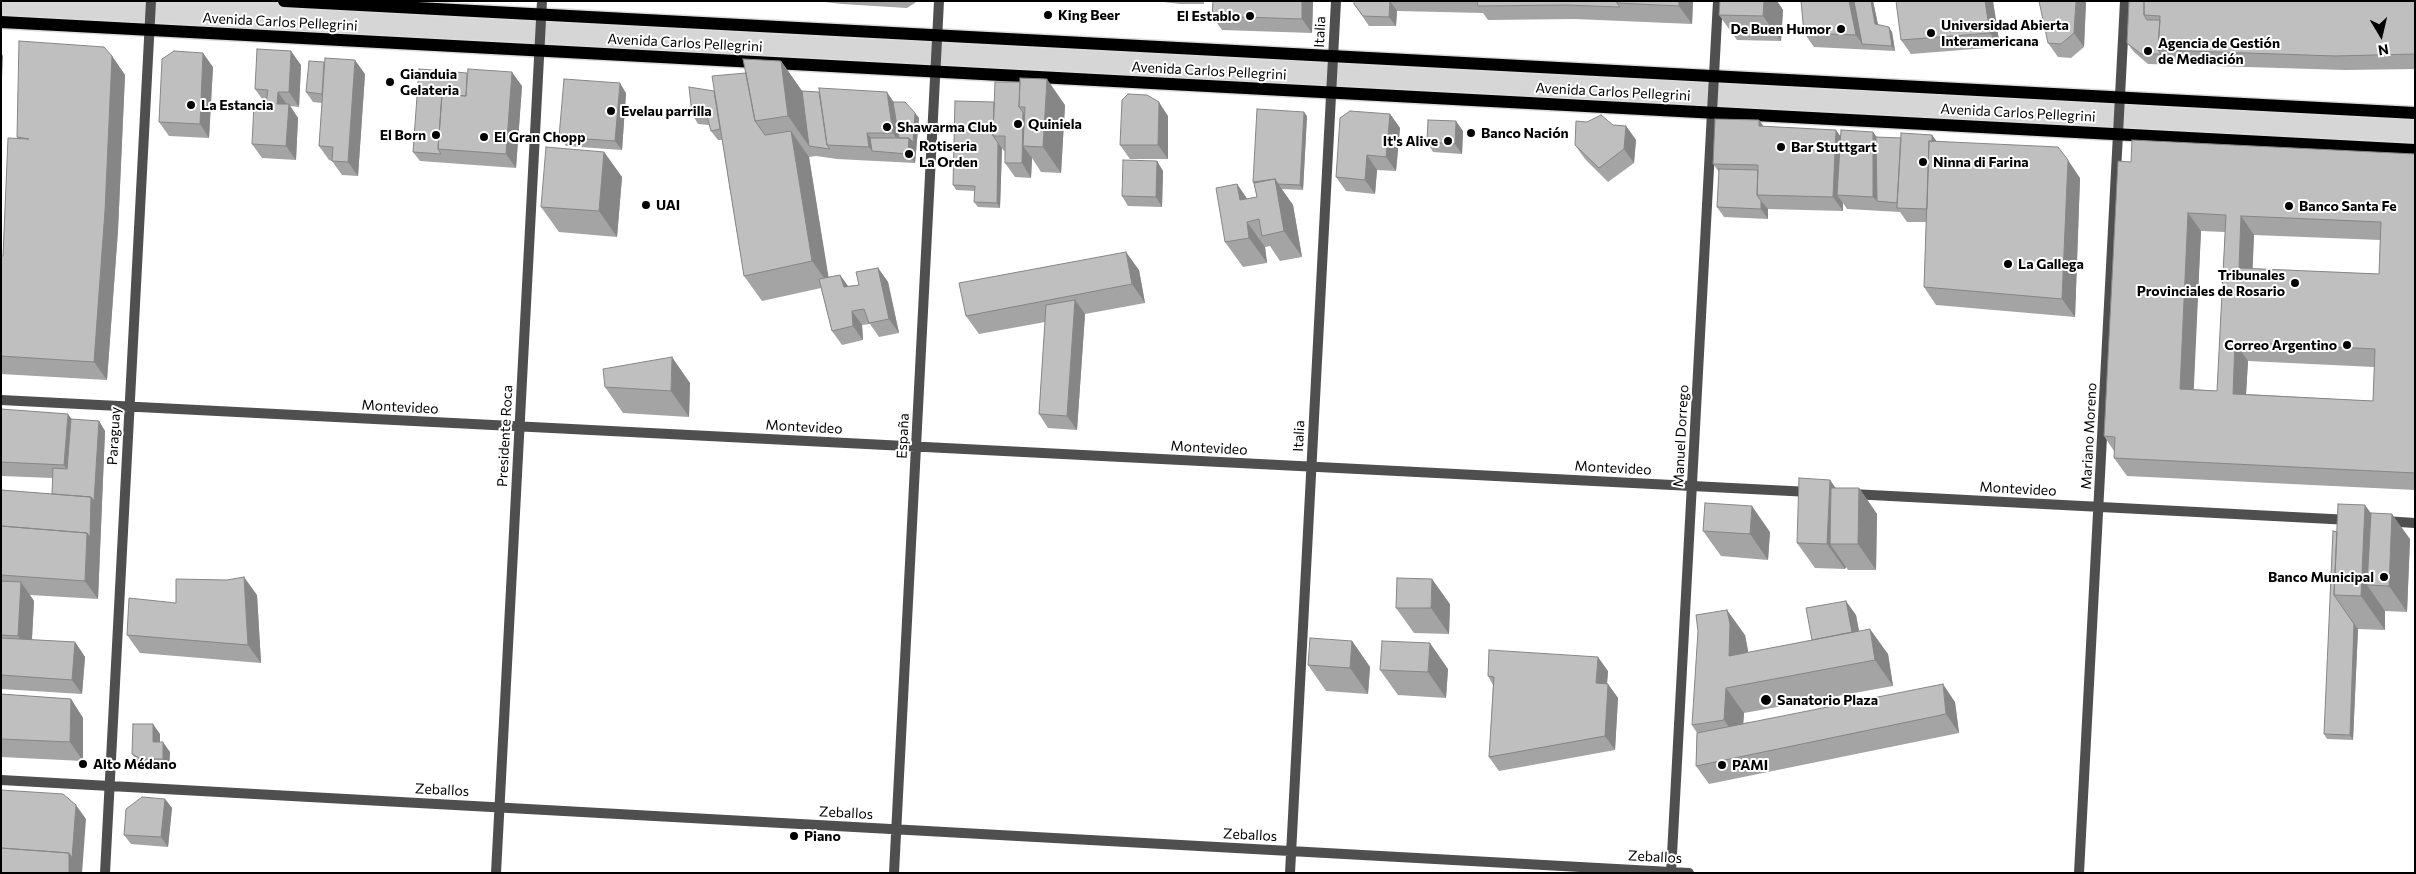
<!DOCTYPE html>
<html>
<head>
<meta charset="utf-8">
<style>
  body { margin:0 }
  #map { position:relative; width:2416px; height:874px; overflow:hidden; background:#fff; font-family:Commissioner,sans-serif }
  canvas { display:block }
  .frame { position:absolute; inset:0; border:2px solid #000; pointer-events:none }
  .north { position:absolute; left:2356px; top:10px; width:50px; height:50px; -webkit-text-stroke:4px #fff; paint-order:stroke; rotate:171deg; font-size:14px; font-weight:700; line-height:20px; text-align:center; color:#000 }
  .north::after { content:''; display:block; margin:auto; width:18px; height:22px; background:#000; clip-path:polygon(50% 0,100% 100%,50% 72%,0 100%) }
</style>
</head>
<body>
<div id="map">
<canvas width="2416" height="874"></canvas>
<div class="frame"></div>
<div class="north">N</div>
</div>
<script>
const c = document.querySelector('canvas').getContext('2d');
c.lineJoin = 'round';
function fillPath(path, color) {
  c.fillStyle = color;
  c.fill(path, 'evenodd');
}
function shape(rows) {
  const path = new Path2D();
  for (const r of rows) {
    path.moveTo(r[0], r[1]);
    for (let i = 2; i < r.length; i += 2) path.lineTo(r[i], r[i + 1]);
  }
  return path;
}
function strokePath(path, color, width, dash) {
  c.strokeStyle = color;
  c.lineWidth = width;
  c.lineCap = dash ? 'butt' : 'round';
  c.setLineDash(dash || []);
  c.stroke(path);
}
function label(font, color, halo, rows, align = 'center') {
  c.font = font + ' Commissioner,sans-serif';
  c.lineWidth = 4;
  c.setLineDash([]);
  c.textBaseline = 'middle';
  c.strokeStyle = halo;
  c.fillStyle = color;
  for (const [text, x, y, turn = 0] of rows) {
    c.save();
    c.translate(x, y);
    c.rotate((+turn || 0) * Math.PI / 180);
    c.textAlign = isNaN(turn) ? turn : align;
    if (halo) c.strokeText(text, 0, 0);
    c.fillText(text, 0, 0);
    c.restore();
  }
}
fillPath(shape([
  [1,1,284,1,2415,113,2415,150,1,22]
]), '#d6d6d6');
const primary = shape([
  [284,1,2415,113],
  [1,22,2415,150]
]);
strokePath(primary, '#dbdbdb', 15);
strokePath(shape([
  [1,400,1810,492],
  [1852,494,2350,520],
  [2384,521,2415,523],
  [1,780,1689,873],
  [105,873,151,1],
  [496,873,542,1],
  [894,873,939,1],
  [1290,873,1336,1],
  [1671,873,1718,1],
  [2079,873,2125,1]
]), '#4f4f4f', 10);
strokePath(primary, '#000', 12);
fillPath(shape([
  [815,1,918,1,907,8,842,4],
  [1155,1,1204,1,1204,4,1180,4],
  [1213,1,1313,1,1312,33,1222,30,1212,16],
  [1354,1,1693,1,1692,24,1575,19,1488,20,1483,13,1397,11,1396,26,1369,26,1354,4],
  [1720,1,1777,1,1783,10,1781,41,1737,40,1719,15],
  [1801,1,1873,1,1878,25,1892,32,1895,51,1814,47,1804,33],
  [1993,1,2000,47,1911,54,1901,40],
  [2086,1,2084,47,2071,58,2058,57,2048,43],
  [2129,1,2415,1,2415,69,2345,70,2148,64,2134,52,2127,43],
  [112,56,125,75,118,230,107,380,1,374,1,256,3,256,17,138,17,137],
  [781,61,802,91,893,102,915,113,919,118,915,163,837,159,816,156,809,157,828,277,840,275,848,286,859,285,878,268,888,282,899,333,879,337,870,324,862,325,863,340,842,345,832,331,821,288,762,301,744,276,722,140,718,140,711,131,709,125,698,124,692,114,714,91,746,73],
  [301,65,299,107,290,106,298,118,296,160,262,158,252,144,267,103,265,103,255,89],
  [213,67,209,138,169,136,159,122],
  [365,74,358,176,342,175,332,161,329,160,319,146,322,103,313,102,306,92],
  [522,86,516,168,420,161,413,152],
  [626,93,622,150,566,146,559,137],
  [955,101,1065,105,1061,173,1041,172,1032,158,1031,178,1015,177,1005,163,1005,151,1003,150,1002,148,1000,208,978,207,974,202,975,191,956,190,953,185],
  [1390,114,1400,128,1396,171,1377,170,1375,194,1346,191,1336,177],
  [1168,116,1168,159,1130,159,1120,145],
  [1307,116,1303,190,1281,189,1293,205,1302,257,1280,261,1270,246,1265,247,1267,263,1243,267,1225,242,1237,184,1247,199,1257,197,1254,184,1253,182],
  [1759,120,1763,127,1841,137,1873,132,1876,137,1901,138,1932,135,1937,142,2080,178,2075,317,1936,305,1924,287,1926,222,1907,222,1900,212,1847,209,1843,203,1843,211,1768,209,1768,219,1724,217,1717,207,1719,172,1713,164],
  [1613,125,1626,126,1636,140,1634,163,1608,182,1585,159,1575,145],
  [1463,131,1462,154,1433,152,1427,142],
  [604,152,622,177,617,237,559,232,541,207],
  [2415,154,2415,490,2127,476,2114,458,2114,451,2104,436,2131,162],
  [2201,231,2225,232,2217,391,2193,389],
  [2254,235,2380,240,2379,274,2252,269],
  [2248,361,2374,367,2373,401,2246,394],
  [1157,161,1163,171,1162,207,1128,206,1122,196],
  [1139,270,1145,303,1085,314,1077,430,1048,428,1039,414,1045,322,979,334,966,316],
  [690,383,689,417,623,413,605,387],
  [1,409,71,419,99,421,105,431,98,599,30,595,34,601,32,640,75,642,85,657,82,694,1,689,1,490,52,494,53,478,1,476],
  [1830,480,1835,488,1859,488,1877,514,1876,570,1848,570,1846,567,1845,569,1815,568,1797,543],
  [2371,513,2410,539,2407,612,2385,611,2385,630,2358,629,2353,740,2327,739,2324,734,2337,532],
  [1703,531,1770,532,1768,560,1721,556],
  [227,580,257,595,261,663,140,653,127,635,176,603],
  [1450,604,1449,634,1414,633,1396,608],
  [1856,615,1859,631,1888,654,1893,686,1744,713,1743,723,1955,702,1959,733,1709,784,1696,766,1697,733,1692,725,1745,635,1748,653,1812,640],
  [1352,641,1370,667,1368,694,1326,691,1308,665],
  [1448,669,1446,698,1398,695,1380,670],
  [1608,671,1607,683,1618,698,1615,750,1499,771,1489,757,1493,685,1488,676],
  [1,694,71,699,83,718,83,761,1,757],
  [160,734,160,742,170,752,169,769,148,769,139,763,132,754],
  [165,799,172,808,168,847,131,844,124,835]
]), '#a4a4a4');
fillPath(shape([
  [1302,1,1313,1,1312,33,1302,19],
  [1390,1,1397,11,1396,26,1389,17],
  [1679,1,1693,1,1692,24,1679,6],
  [1764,1,1777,1,1783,10,1781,41,1763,16],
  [1849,1,1857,1,1862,44,1866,49,1856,35],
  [1871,1,1873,1,1879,29,1875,24],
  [1985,1,1993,1,2000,47,1990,33],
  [2076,1,2086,1,2084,47,2074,33],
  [1889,27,1892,32,1895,51,1892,46],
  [291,51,301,65,299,107,289,92],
  [1,53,3,56,2,77,1,77],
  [203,53,213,67,209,138,200,124],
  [112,56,125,75,118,230,107,380,94,362],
  [355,60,365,74,358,176,348,162],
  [781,61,809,101,809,146,816,156,788,116],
  [512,72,522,86,516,168,506,154],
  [1047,79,1065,105,1061,173,1043,147],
  [620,83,626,93,622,150,615,141],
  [278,92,288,106,277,104],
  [887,92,897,107,899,143,893,133],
  [1159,102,1168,116,1168,159,1158,145],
  [289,104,298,118,296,160,286,146],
  [1023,112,1033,127,1023,146,1032,158,1031,178,1022,163],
  [1304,112,1307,116,1303,190,1300,185],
  [915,113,919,118,915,163,908,154,909,138],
  [1390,114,1400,128,1396,171,1386,157],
  [1759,120,1769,134,1759,126],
  [1456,121,1463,131,1462,154,1455,144],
  [1626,126,1636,140,1634,163,1624,149],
  [1836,130,1846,144,1837,195,1843,203,1843,211,1833,197],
  [791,131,809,157,830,286,812,261],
  [1873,132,1883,146,1877,201,1873,197],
  [867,133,877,148,872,151,869,147],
  [1932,135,1942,149,1930,209],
  [998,143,1002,148,1000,208,997,203],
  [604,152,622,177,617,237,599,211],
  [1367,155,1377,170,1375,194,1365,180],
  [2068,160,2080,178,2075,317,2062,299],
  [1157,161,1163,171,1162,207,1156,197],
  [1275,179,1293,205,1302,257,1284,231],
  [1237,184,1255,210,1240,200],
  [1761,201,1768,209,1768,219,1761,209],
  [2188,213,2201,231,2193,407,2180,389],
  [2241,216,2254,235,2252,286,2239,268],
  [1247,222,1265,247,1267,263,1249,238],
  [1126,252,1139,270,1145,303,1132,284],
  [878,268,888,282,899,333,889,319],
  [840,275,850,289,844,287],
  [1075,300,1085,314,1077,430,1067,416],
  [852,311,862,325,863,340,853,326],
  [2235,342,2248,361,2245,412,2233,394],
  [672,357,690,383,689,417,671,391],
  [68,414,78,428,74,479,64,465],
  [99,421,105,431,100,551,90,537,91,497],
  [1830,480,1848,505,1830,544,1846,567,1845,569,1827,544],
  [1859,488,1877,514,1876,570,1858,544],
  [2365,505,2389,538,2367,585,2385,611,2385,630,2361,596],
  [1752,506,1770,532,1768,560,1750,534],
  [2392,514,2410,539,2407,612,2389,586],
  [87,533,100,551,98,599,85,581],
  [244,577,257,595,261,663,248,645],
  [1432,579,1450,604,1449,634,1431,608],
  [21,582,34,601,31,654,18,636],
  [1846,601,1856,615,1864,659,1854,645],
  [1727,610,1745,635,1748,650,1747,682,1729,656],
  [2354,624,2358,629,2353,740,2350,735],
  [1870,629,1888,654,1893,686,1875,660],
  [1352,641,1370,667,1368,694,1350,668],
  [75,642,85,657,82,694,72,680],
  [1430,643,1448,669,1446,698,1428,672],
  [1598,657,1608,671,1606,697,1596,683],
  [1608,684,1618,698,1615,750,1605,736],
  [1943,684,1955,702,1959,733,1946,714],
  [1726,688,1744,713,1742,745,1724,720],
  [71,699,83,718,83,761,70,742],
  [153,724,160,734,160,752,153,742],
  [163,742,170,752,169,769,163,759],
  [165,799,172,808,168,847,161,837],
  [76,805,86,819,82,873,69,873,69,853]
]), '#868686');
const building = shape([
  [1213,1,1302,1,1302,19,1212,16,1213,1],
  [1354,1,1390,1,1389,17,1363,16,1354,4,1354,1],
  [1477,1,1617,1,1617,3,1620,7,1565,5,1478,6,1477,1],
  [1617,1,1679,1,1679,6,1617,3,1617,1],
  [1720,1,1764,1,1763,16,1719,15,1720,1],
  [1801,1,1849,1,1856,35,1804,33,1801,1],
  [1854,1,1871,1,1875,24,1889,27,1892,46,1862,44,1854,1],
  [1896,1,1985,1,1990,33,1901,40,1896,1],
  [2039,1,2076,1,2074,33,2061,44,2048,43,2039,1],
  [2129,1,2144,1,2144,15,2147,20,2160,20,2158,50,2161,54,2141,54,2127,43,2129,1],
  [2144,1,2415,1,2415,54,2335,56,2158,50,2160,16,2144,15,2144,1],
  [19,41,104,47,112,56,105,211,94,362,1,356,1,256,3,256,8,138,29,139,17,137,19,41],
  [257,49,291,51,289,92,278,92,277,104,289,104,286,146,252,144,254,104,266,104,268,90,255,89,257,49],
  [174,51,203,53,200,124,159,122,162,59,174,51],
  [325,58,355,60,348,162,332,161,333,147,319,146,325,58],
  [743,59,781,61,788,116,755,121,743,59],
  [309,61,324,62,322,94,306,92,309,61],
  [419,69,467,73,466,96,442,94,438,149,441,154,413,152,419,69],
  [468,69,512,72,506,154,438,149,442,94,466,96,468,69],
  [746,73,755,121,765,135,791,131,812,261,744,276,712,76,746,73],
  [1020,78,1047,79,1043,147,1023,146,1025,107,1019,107,1020,78],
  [564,79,620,83,615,141,559,137,564,79],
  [995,82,1020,82,1019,107,1023,112,1022,163,1005,163,1005,136,993,136,995,82],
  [689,87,714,91,720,129,711,131,707,116,692,114,689,87],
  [819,88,887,92,893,133,867,133,869,147,827,145,819,88],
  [802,91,819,92,827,145,830,149,809,146,802,91],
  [1128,94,1147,95,1159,102,1158,145,1120,145,1122,100,1128,94],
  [955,101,994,102,993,136,998,143,997,203,974,202,975,186,953,185,955,101],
  [893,102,905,102,915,113,913,142,909,138,899,138,893,102],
  [1257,109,1304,112,1300,185,1278,184,1275,179,1253,182,1257,109],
  [1350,111,1390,114,1386,157,1367,155,1365,180,1336,177,1340,118,1350,111],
  [1601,115,1613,125,1626,126,1624,149,1599,168,1575,145,1576,121,1587,122,1601,115],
  [1715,119,1759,120,1759,126,1836,130,1833,197,1757,195,1758,165,1713,164,1715,119],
  [1428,120,1456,121,1455,144,1427,142,1428,120],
  [1841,130,1873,132,1873,197,1837,195,1841,130],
  [1901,133,1932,135,1932,142,1929,141,1927,209,1897,208,1901,133],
  [1876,137,1901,138,1897,203,1877,201,1876,137],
  [870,138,909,138,908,154,872,151,870,138],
  [2132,140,2415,154,2415,473,2114,458,2115,437,2104,436,2118,161,2131,162,2132,140],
  [2188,213,2226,215,2217,391,2180,389,2188,213],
  [2241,216,2381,222,2379,274,2239,268,2241,216],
  [2235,342,2375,349,2373,401,2233,394,2235,342],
  [1929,141,2058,147,2068,160,2062,299,1924,287,1929,141],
  [546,147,604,152,599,211,541,207,546,147],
  [1123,160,1157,161,1156,197,1122,196,1123,160],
  [1719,169,1758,170,1757,195,1761,201,1761,209,1717,207,1719,169],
  [1275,179,1284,231,1262,236,1259,219,1247,222,1249,238,1225,242,1216,188,1237,184,1240,200,1257,197,1254,183,1275,179],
  [1126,252,1132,284,966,316,959,283,1126,252],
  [878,268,889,319,869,323,864,309,852,311,853,326,832,331,819,279,840,275,844,287,859,285,856,272,878,268],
  [1075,300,1067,416,1039,414,1046,305,1075,300],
  [672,357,671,391,605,387,603,369,672,357],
  [1,409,68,414,64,465,1,462,1,409],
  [71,419,99,421,94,501,91,497,52,494,53,468,67,469,71,419],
  [1799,478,1830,480,1827,544,1797,543,1799,478],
  [1831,488,1859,488,1858,544,1830,544,1831,488],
  [1,490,91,497,90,537,87,533,1,526,1,490],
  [1705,503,1752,506,1750,534,1703,531,1705,503],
  [2338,504,2365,505,2361,596,2334,595,2338,504],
  [2371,513,2392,514,2389,586,2367,585,2371,513],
  [1,526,87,533,85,581,1,575,1,526],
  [2333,531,2337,532,2334,595,2354,624,2350,735,2324,734,2333,531],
  [244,577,248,645,127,635,129,598,176,603,176,579,227,580,244,577],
  [1397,578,1432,579,1431,608,1396,608,1397,578],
  [1,581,21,582,18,636,1,635,1,581],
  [1846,601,1852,632,1812,640,1806,608,1846,601],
  [1727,610,1730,624,1729,656,1870,629,1875,660,1726,688,1724,720,1692,725,1698,631,1696,615,1727,610],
  [1,638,75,642,72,680,1,675,1,638],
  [1310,638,1352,641,1350,668,1308,665,1310,638],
  [1382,641,1430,643,1428,672,1380,670,1382,641],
  [1489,650,1598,657,1596,683,1608,684,1605,736,1489,757,1494,677,1488,676,1489,650],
  [1943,684,1946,714,1696,766,1697,733,1943,684],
  [1,694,71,699,70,742,1,739,1,694],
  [133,724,153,724,153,742,163,742,163,759,141,759,132,754,133,724],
  [1,790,63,794,76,805,72,858,69,853,1,848,1,790],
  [142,797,165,799,161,837,124,835,126,809,142,797],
  [1,848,69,853,69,873,1,873,1,848]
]);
fillPath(building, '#bfbfbf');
strokePath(building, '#868686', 1);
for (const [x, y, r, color] of [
  [1048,15,5,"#000"],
  [1250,16,5,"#000"],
  [1841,29,5,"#000"],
  [1931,33,5,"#000"],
  [2148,51,5,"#000"],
  [390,82,5,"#000"],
  [191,105,5,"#000"],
  [611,111,5,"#000"],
  [1018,124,5,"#000"],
  [887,127,5,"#000"],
  [1471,133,5,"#000"],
  [436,135,5,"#000"],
  [484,137,5,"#000"],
  [1448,141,5,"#000"],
  [1781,147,5,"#000"],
  [909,154,5,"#000"],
  [1923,162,5,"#000"],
  [646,205,5,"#000"],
  [2289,206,5,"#000"],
  [2008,264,5,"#000"],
  [2295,283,5,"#000"],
  [2347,345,5,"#000"],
  [2384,577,5,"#000"],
  [1766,700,6,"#000"],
  [83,764,5,"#000"],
  [1722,765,5,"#000"],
  [794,836,5,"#000"]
]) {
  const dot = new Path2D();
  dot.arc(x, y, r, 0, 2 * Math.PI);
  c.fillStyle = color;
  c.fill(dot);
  strokePath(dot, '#fff', 2);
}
label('bold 14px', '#000', '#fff', [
  ["King Beer",1058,15],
  ["El Establo",1240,16,"right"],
  ["Universidad Abierta",1941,25],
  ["Interamericana",1941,41],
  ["De Buen Humor",1831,29,"right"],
  ["Agencia de Gestión",2158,43],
  ["de Mediación",2158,59],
  ["Gianduia",400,74],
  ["Gelateria",400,90],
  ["La Estancia",201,105],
  ["Evelau parrilla",621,111],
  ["Quiniela",1028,124],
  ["Shawarma Club",897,127],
  ["Banco Nación",1481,133],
  ["El Born",426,135,"right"],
  ["El Gran Chopp",494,137],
  ["It's Alive",1438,141,"right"],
  ["Rotiseria",919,146],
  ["La Orden",919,162],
  ["Bar Stuttgart",1791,147],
  ["Ninna di Farina",1933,162],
  ["UAI",656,205],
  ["Banco Santa Fe",2299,206],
  ["La Gallega",2018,264],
  ["Tribunales",2285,275,"right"],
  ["Provinciales de Rosario",2285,291,"right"],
  ["Correo Argentino",2337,345,"right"],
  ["Banco Municipal",2374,577,"right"],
  ["Sanatorio Plaza",1777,700],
  ["Alto Médano",93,764],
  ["PAMI",1732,765],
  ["Piano",804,836]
], 'left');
label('14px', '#000', '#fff', [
  ["Avenida Carlos Pellegrini",280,22,3],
  ["Italia",1320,32,-87],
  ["Avenida Carlos Pellegrini",685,43,3],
  ["Avenida Carlos Pellegrini",1209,71,3],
  ["Avenida Carlos Pellegrini",1613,92,3],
  ["Avenida Carlos Pellegrini",2018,113,3],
  ["Montevideo",400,407,3],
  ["Montevideo",804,427,3],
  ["Paraguay",114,436,-87],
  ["Presidente Roca",505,436,-87],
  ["España",903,436,-87],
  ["Italia",1299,436,-87],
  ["Manuel Dorrego",1681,436,-87],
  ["Mariano Moreno",2089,436,-87],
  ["Montevideo",1209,448,3],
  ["Montevideo",1613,468,3],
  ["Montevideo",2018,489,3],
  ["Zeballos",442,790,3],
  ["Zeballos",846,813,3],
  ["Zeballos",1250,835,3],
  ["Zeballos",1655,857,3]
]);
</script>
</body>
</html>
